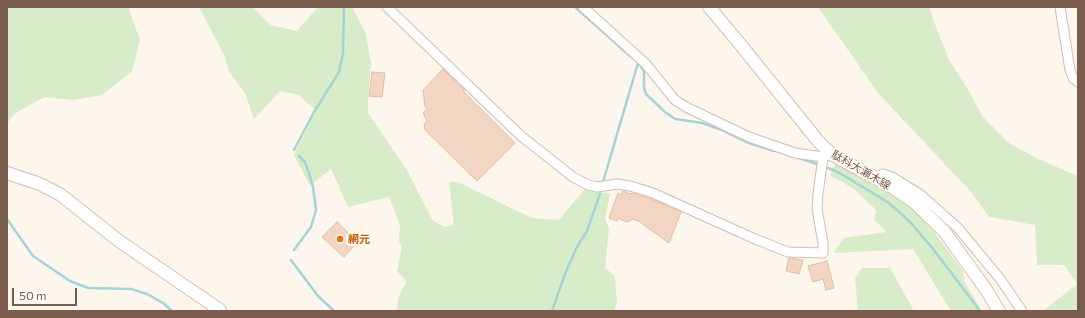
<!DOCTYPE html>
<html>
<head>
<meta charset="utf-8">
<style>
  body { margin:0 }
  #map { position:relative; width:1085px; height:318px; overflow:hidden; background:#fdf6ec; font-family:Commissioner,sans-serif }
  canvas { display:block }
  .frame { position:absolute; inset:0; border:8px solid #7a5c4d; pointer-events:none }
  .scale { position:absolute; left:12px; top:288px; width:65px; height:18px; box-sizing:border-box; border:2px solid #7a5c4d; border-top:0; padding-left:5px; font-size:12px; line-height:14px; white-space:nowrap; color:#7a5c4d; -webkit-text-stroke:3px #fffaf3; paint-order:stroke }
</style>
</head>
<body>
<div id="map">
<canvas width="1085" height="318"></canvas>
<div class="frame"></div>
<div class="scale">50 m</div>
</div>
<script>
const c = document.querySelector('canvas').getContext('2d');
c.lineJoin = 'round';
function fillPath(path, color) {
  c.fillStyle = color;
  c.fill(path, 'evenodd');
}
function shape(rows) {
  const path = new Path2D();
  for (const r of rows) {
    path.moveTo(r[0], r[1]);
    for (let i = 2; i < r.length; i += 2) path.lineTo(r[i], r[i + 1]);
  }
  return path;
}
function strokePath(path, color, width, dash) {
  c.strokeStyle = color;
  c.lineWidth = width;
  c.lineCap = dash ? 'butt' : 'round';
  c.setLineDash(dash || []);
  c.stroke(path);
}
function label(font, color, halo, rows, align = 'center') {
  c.font = font + ' Commissioner,"Noto Sans JP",sans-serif';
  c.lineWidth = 4;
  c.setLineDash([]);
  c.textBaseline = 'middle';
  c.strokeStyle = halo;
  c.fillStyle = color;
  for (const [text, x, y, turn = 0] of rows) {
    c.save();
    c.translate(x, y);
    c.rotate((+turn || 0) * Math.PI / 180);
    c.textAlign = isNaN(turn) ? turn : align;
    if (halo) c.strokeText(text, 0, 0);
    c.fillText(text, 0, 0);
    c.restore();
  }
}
fillPath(shape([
  [7,7,128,7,140,40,132,71,102,95,74,100,45,97,15,113,7,124],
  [199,7,253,7,270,25,297,31,318,7,352,7,366,34,371,63,368,96,368,113,407,170,433,221,445,227,454,225,449,182,458,182,532,218,559,220,585,189,610,194,605,219,609,228,605,268,615,276,617,303,614,311,397,311,398,299,403,288,407,282,397,271,402,247,399,241,400,225,389,197,348,207,331,169,310,186,294,155,316,111,299,95,280,91,254,119,245,93,230,73,224,55],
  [818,7,929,7,937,30,949,60,969,91,982,116,1009,143,1038,159,1078,176,1078,311,1043,311,1077,284,1064,265,1037,265,1035,225,989,217,971,192,878,93],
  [836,162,863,176,908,204,935,233,963,271,964,281,982,311,951,311,913,249,833,253,844,238,886,232,874,219,876,210,854,189,830,175],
  [862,268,890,268,914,311,858,311,855,279]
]), '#d8ecc9');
strokePath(shape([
  [575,7,629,55,638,62,644,71,644,88,646,94,665,112,675,119,702,123,722,130,746,142,774,151],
  [294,150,314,112,339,72,343,53,344,7],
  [796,157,820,165],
  [828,168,838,172,889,203,911,223,933,249,977,307,979,311],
  [603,182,638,63],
  [7,219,33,256,70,281,88,288,131,289,147,294,163,303,172,311],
  [294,250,311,227,316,210,313,187,309,173,305,162,299,156],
  [291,260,318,296,334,311],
  [552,311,565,274,577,247,587,231,600,194]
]), '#a5d3da', 2.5);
const building = shape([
  [443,69,465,90,463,91,515,143,477,181,425,130,424,124,427,121,423,113,427,109,425,106,423,90,443,69],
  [372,72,385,73,382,97,369,96,372,72],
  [623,191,631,194,632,193,651,199,681,212,669,243,640,222,633,219,627,222,618,218,617,221,609,218,618,193,621,195,623,191],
  [337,222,358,242,344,257,322,237,337,222],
  [789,258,803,260,799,274,786,271,789,258],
  [827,261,834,288,826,290,823,279,813,282,808,266,827,261]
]);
fillPath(building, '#f3d5c3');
strokePath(building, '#e6bba3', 1);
const street = shape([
  [387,7,521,136,573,177,588,185,597,187,617,184,630,186,653,193,755,239,788,252,823,253,823,243,817,209,818,194,823,157],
  [583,7,645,63,675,100,688,108,749,137,795,153,823,157,828,155],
  [1060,7,1070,70,1073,78,1078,82],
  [878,179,883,174,892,177,921,195,958,228,1001,280,1022,311]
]);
const secondary = shape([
  [709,7,740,44,818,141,831,154,892,187,914,202,944,231,987,291,999,311],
  [7,173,40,184,61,195,119,241,220,310,219,311]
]);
strokePath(street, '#d1beb0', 11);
strokePath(secondary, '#d6c0b0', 14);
strokePath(street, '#fff', 9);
strokePath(secondary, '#fff', 12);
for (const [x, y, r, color] of [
  [340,239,4,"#e8710a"]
]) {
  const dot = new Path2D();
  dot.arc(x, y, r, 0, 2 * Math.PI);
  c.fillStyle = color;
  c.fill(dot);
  strokePath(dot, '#fffaf3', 1.5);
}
label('11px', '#7a5c4d', '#fffaf3', [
  ["駄科大瀬木線",861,170,30]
]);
label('bold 11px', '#c56008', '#fffaf3', [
  ["網元",348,239]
], 'left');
</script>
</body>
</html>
